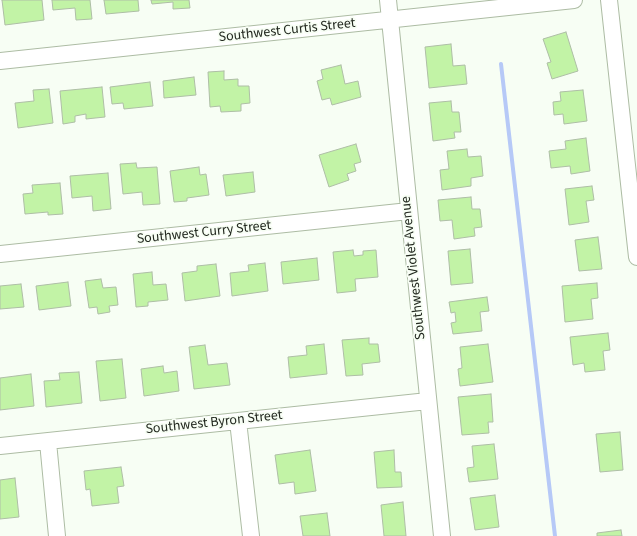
<!DOCTYPE html>
<html>
<head>
<meta charset="utf-8">
<style>
  body { margin:0 }
  canvas { display:block; background:#f7fef4 }
</style>
</head>
<body>
<canvas width="637" height="536"></canvas>
<script>
const c = document.querySelector('canvas').getContext('2d');
c.lineJoin = 'round';
function shape(rows) {
  const path = new Path2D();
  for (const r of rows) {
    path.moveTo(r[0], r[1]);
    for (let i = 2; i < r.length; i += 2) path.lineTo(r[i], r[i + 1]);
  }
  return path;
}
function strokePath(path, color, width, dash) {
  c.strokeStyle = color;
  c.lineWidth = width;
  c.lineCap = dash ? 'butt' : 'round';
  c.setLineDash(dash || []);
  c.stroke(path);
}
function fillPath(path, color) {
  c.fillStyle = color;
  c.fill(path, 'evenodd');
}
function label(font, color, halo, rows, align = 'center') {
  c.font = font + ' "Source Sans 3",sans-serif';
  c.lineWidth = 3.5;
  c.setLineDash([]);
  c.textBaseline = 'middle';
  c.strokeStyle = halo;
  c.fillStyle = color;
  for (const [text, x, y, turn = 0] of rows) {
    c.save();
    c.translate(x, y);
    c.rotate((+turn || 0) * Math.PI / 180);
    c.textAlign = isNaN(turn) ? turn : align;
    if (halo) c.strokeText(text, 0, 0);
    c.fillText(text, 0, 0);
    c.restore();
  }
}
strokePath(shape([
  [501,64,555,536]
]), '#b6c9f7', 4);
const building = shape([
  [2,0,42,0,44,20,5,25,2,0],
  [52,0,90,0,92,19,76,20,75,8,53,10,52,0],
  [104,0,138,0,139,11,106,14,104,0],
  [151,0,189,0,190,8,173,9,173,2,152,4,151,0],
  [566,32,578,71,552,79,547,63,551,62,543,39,566,32],
  [451,44,453,66,465,65,467,84,429,88,425,47,451,44],
  [341,65,345,84,358,81,361,97,332,105,330,98,322,100,317,81,323,79,321,70,341,65],
  [224,71,224,80,238,79,238,86,249,86,250,103,241,104,241,111,221,112,220,106,210,107,208,72,224,71],
  [194,77,196,95,164,98,163,81,194,77],
  [150,82,153,106,124,109,123,103,112,104,110,87,150,82],
  [102,87,105,117,86,119,86,114,75,116,75,122,63,124,60,91,102,87],
  [49,89,53,123,18,128,15,103,34,101,33,90,49,89],
  [583,90,587,121,564,124,563,114,554,115,553,102,561,101,560,92,583,90],
  [451,101,452,112,459,112,461,132,454,132,455,138,433,141,429,103,451,101],
  [586,138,590,171,571,174,570,166,551,168,549,151,566,149,565,141,586,138],
  [356,144,361,162,354,164,356,171,347,174,349,180,329,187,319,155,356,144],
  [467,149,468,157,481,156,483,176,471,178,471,186,442,190,440,170,449,169,447,151,467,149],
  [136,163,137,168,157,167,160,204,143,205,142,192,123,194,120,164,136,163],
  [199,167,200,175,206,174,209,195,187,198,187,201,174,202,170,171,199,167],
  [253,172,255,192,226,196,223,175,253,172],
  [108,173,111,209,93,211,92,196,72,198,70,176,108,173],
  [60,183,63,214,48,215,48,212,25,214,23,194,33,193,32,185,60,183],
  [592,186,594,200,586,201,589,222,569,225,565,189,592,186],
  [471,197,472,209,480,209,482,227,474,228,475,236,454,239,452,220,440,221,438,200,471,197],
  [598,237,602,269,579,271,575,240,598,237],
  [470,249,473,283,451,285,448,251,470,249],
  [353,250,354,256,363,255,363,251,376,250,378,277,355,279,356,291,337,293,333,252,353,250],
  [317,258,319,280,283,284,281,262,317,258],
  [265,263,268,291,232,296,230,273,249,271,248,265,265,263],
  [216,264,220,296,185,301,182,273,197,271,197,266,216,264],
  [152,272,153,285,166,284,168,300,148,302,148,306,136,307,133,274,152,272],
  [101,279,103,288,116,287,118,305,109,306,110,312,98,314,97,307,89,308,85,281,101,279],
  [68,282,71,306,39,310,36,286,68,282],
  [597,283,598,298,591,299,593,319,565,322,562,286,597,283],
  [21,284,24,307,0,309,0,286,21,284],
  [487,297,489,311,480,312,482,331,453,334,451,323,456,322,455,312,451,313,449,302,487,297],
  [608,333,610,350,603,351,605,370,585,372,584,363,573,365,570,337,608,333],
  [369,338,369,344,378,344,380,362,362,364,363,375,346,376,342,340,369,338],
  [324,344,327,374,290,378,288,357,307,355,306,346,324,344],
  [488,344,493,382,460,386,458,369,462,368,460,347,488,344],
  [205,345,208,365,227,363,230,385,194,389,189,347,205,345],
  [122,359,126,398,100,401,96,361,122,359],
  [163,366,164,373,177,371,179,391,144,396,141,369,163,366],
  [79,372,82,403,46,407,44,381,60,380,59,373,79,372],
  [31,374,34,406,0,410,0,378,31,374],
  [491,394,493,422,488,422,489,433,462,435,458,397,491,394],
  [620,432,623,470,600,472,596,434,620,432],
  [494,444,498,479,469,482,467,468,474,467,472,446,494,444],
  [310,450,316,491,295,494,294,482,279,484,275,455,310,450],
  [394,450,395,472,401,472,402,487,377,488,374,452,394,450],
  [121,467,124,486,117,487,119,503,92,506,90,489,86,490,84,471,121,467],
  [15,478,19,517,0,519,0,480,15,478],
  [495,495,499,527,475,530,470,498,495,495],
  [403,502,406,536,384,536,381,505,403,502],
  [327,513,330,536,303,536,300,516,327,513],
  [621,530,622,536,597,536,597,533,621,530]
]);
fillPath(building, '#c2f3a6');
strokePath(building, '#aebea6', 1);
const minor = shape([
  [388,0,442,536],
  [609,0,637,257],
  [0,61,574,0],
  [0,254,409,211],
  [238,421,251,536],
  [48,442,57,536],
  [0,446,428,401]
]);
strokePath(minor, '#adbca4', 18);
strokePath(minor, '#fff', 16);
label('14px', '#22281f', '#f7fef4', [
  ["Southwest Curtis Street",287,31,-6],
  ["Southwest Curry Street",204,233,-6],
  ["Southwest Violet Avenue",414,268,-96],
  ["Southwest Byron Street",214,423,-6]
]);
</script>
</body>
</html>
